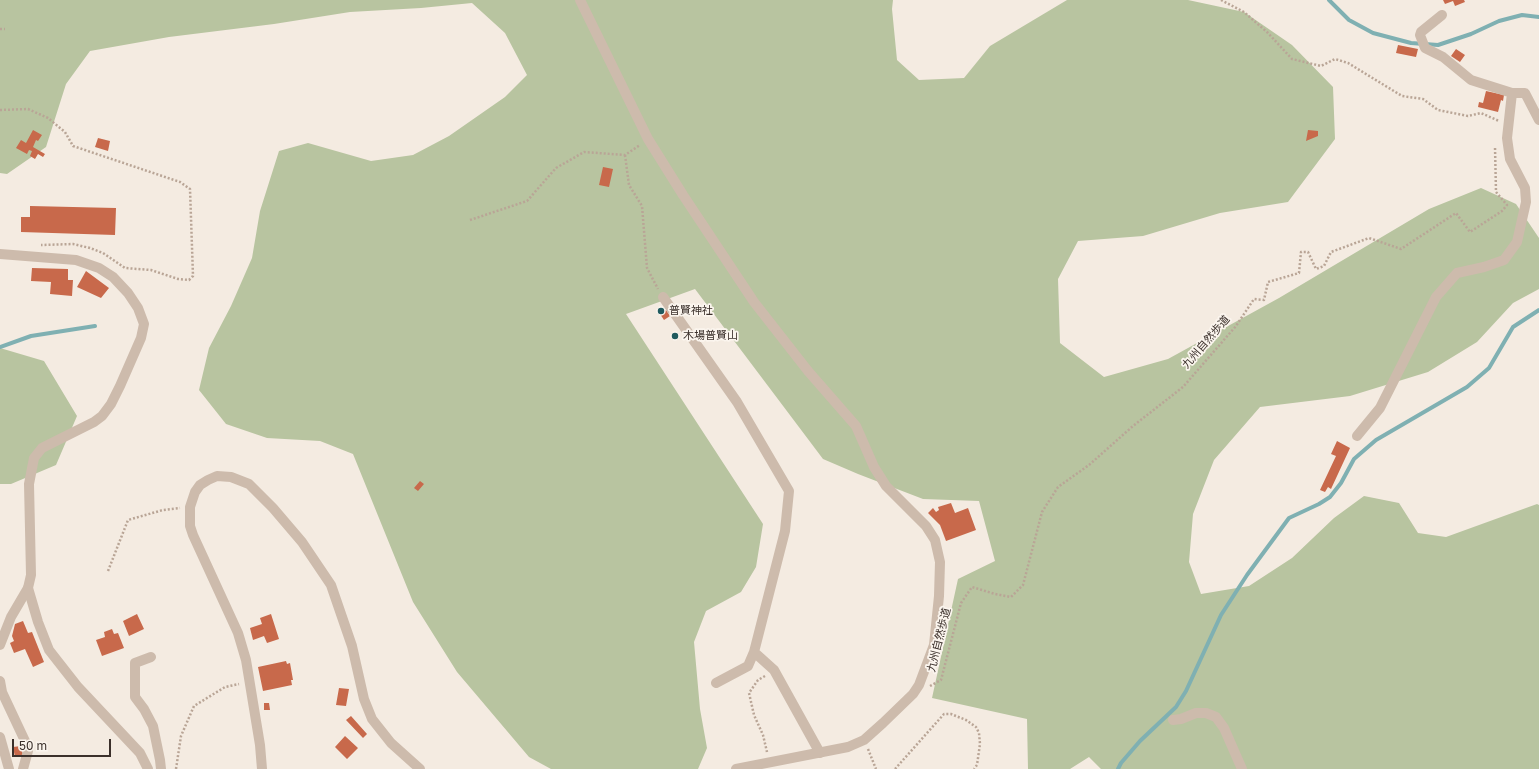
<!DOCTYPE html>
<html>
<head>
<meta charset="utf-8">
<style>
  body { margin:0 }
  #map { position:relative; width:1539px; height:769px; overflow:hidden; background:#f4ebe1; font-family:"Golos Text",sans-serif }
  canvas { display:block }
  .scale { position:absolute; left:12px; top:739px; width:99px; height:18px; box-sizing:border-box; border:2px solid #3b302b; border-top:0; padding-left:5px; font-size:12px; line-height:14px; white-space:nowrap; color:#3b302b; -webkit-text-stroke:3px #fbf5ee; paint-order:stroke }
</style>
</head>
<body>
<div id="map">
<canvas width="1539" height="769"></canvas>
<div class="scale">50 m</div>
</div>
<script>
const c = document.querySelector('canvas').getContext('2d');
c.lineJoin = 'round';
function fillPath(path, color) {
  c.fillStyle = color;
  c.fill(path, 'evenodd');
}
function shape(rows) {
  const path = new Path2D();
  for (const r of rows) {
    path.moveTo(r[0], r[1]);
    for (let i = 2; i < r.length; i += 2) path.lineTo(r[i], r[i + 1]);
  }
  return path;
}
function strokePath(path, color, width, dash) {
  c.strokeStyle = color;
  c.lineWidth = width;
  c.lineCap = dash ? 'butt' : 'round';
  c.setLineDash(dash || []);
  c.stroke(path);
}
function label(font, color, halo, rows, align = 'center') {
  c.font = font + ' "Golos Text","Noto Sans JP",sans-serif';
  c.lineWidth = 3.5;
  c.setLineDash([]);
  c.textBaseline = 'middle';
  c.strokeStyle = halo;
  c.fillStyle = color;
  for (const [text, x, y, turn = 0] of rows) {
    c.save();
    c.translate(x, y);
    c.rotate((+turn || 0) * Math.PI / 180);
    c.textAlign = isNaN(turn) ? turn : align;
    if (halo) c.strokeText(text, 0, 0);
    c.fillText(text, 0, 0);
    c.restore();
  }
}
fillPath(shape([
  [0,0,893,0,892,9,897,60,919,80,964,78,990,46,1067,0,1188,0,1244,12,1292,45,1333,87,1335,139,1288,202,1220,213,1143,236,1078,241,1058,279,1060,343,1104,377,1168,359,1279,298,1429,209,1481,188,1516,204,1539,238,1539,289,1513,303,1477,342,1428,372,1350,396,1260,407,1214,460,1193,514,1189,562,1201,594,1249,586,1292,558,1334,518,1364,496,1399,503,1418,533,1446,537,1537,504,1539,505,1539,769,1101,769,1089,757,1070,769,1028,769,1027,719,932,698,958,579,995,561,979,501,923,499,858,474,823,459,695,289,626,314,763,524,756,567,741,592,706,611,694,642,700,709,707,748,698,769,551,769,529,757,457,672,413,602,353,454,320,441,267,438,226,424,199,390,209,348,231,306,252,258,260,211,279,151,308,143,371,161,413,155,449,136,505,97,527,75,505,33,472,3,421,8,350,12,274,24,169,37,90,51,66,84,46,147,7,174,0,173],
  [0,348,44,361,77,416,56,465,11,484,0,484]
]), '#b8c4a0');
strokePath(shape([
  [1329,0,1349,20,1373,33,1411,43,1438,45,1471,34,1499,21,1522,15,1539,17],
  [0,347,31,336,95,326],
  [1118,769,1121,763,1140,741,1176,707,1186,691,1221,615,1247,575,1289,518,1319,504,1330,497,1341,483,1354,459,1376,440,1467,387,1489,368,1513,327,1539,310]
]), '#7fb0b2', 4);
fillPath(shape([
  [1443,0,1464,0,1465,2,1455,6,1453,1,1445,4],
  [1398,45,1418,49,1416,57,1396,53],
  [1456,49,1465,55,1460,62,1451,56],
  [1486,91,1504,95,1503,101,1501,100,1498,112,1478,107,1479,102,1483,103],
  [33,130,42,135,38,141,36,140,33,147,45,154,43,157,38,154,35,159,30,156,32,151,29,150,27,154,16,148,21,140,26,143],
  [1308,130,1318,131,1318,136,1306,141],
  [98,138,110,141,108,151,95,147],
  [603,167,613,169,609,187,599,185],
  [30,206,116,208,115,235,21,232,21,217,30,217],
  [32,268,68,269,68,280,73,280,72,296,50,294,51,282,31,281],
  [86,271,109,288,101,298,77,287],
  [666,310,670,316,664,320,660,314],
  [1337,441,1350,448,1331,489,1328,487,1325,492,1320,490,1336,456,1331,454],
  [420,481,424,484,418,491,414,488],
  [951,503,955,513,968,508,976,530,946,541,940,525,928,513,933,508,936,512,939,510,938,507],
  [137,614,144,629,129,636,123,621],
  [271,614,279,639,267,643,264,636,253,640,250,628,262,624,260,618],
  [23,621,28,633,32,632,44,662,33,667,25,649,14,653,10,643,14,641,12,636,15,624],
  [112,629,114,634,118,633,124,648,102,656,96,640,105,637,104,632],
  [286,661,287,664,290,663,293,680,291,680,292,685,263,691,258,667],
  [339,688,349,689,346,706,336,705],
  [264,703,269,703,270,710,264,710],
  [351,716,367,734,363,738,346,720],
  [345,736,358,748,347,759,335,747],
  [21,746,23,755,15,757,13,747]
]), '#c8694b');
strokePath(shape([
  [1221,0,1244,12,1268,33,1292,59,1321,66,1335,59,1348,63,1402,96,1423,99,1438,110,1468,116,1481,113,1499,121],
  [0,29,5,29],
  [0,110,28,109,48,118,65,132,73,146,180,182,190,189,193,276,189,280,178,279,151,270,125,268,103,253,90,248,73,244,41,245],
  [625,155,629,185,642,206,647,268,658,289],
  [470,220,527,201,556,168,584,152,625,155,640,145],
  [108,571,128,520,163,510,180,508],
  [765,676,758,680,749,693,754,715,763,735,767,752],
  [930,686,941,680,961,603,972,587,995,594,1011,597,1023,585,1042,512,1058,487,1089,465,1133,426,1183,387,1236,326,1254,299,1264,300,1268,282,1299,273,1301,252,1308,252,1316,269,1324,266,1331,252,1369,238,1401,249,1456,213,1470,232,1502,211,1507,205,1496,192,1495,147],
  [868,749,876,769],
  [176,769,181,736,194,706,225,687,239,684],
  [895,769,944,714,951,714,966,720,976,727,979,733,980,744,977,765,974,769]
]), '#b9a596', 2.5, [2, 2]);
strokePath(shape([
  [1442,15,1421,32,1420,35,1425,48,1443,57,1471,80,1512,93,1525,93,1539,120],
  [663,297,737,402,789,491,785,531,754,652,774,670,820,753],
  [1357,436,1380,408,1436,297,1457,273,1484,267,1504,260,1517,242,1526,202,1525,188,1510,159,1507,138,1512,93],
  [0,645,11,617,28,588],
  [151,657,135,663,135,697,144,709,153,726,160,760,161,769],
  [0,681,2,692,25,741,28,751,23,769],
  [716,683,748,666,754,652],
  [1173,720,1181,719,1196,713,1206,713,1216,717,1224,728,1242,769],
  [0,737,9,769]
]), '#cdbbac', 10);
strokePath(shape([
  [580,0,648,139,683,195,754,302,808,371,856,426,874,467,886,486,926,526,935,540,940,562,939,596,934,645,919,685,913,694,883,723,864,740,848,747,736,769],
  [0,254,76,260,99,268,113,277,128,293,138,308,144,324,141,338,120,386,111,404,102,416,94,422,42,448,34,458,29,484,31,575,28,588,38,622,49,650,78,687,140,753,148,769],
  [262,769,260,745,246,660,238,633,193,535,190,526,190,507,195,492,200,485,208,480,217,476,231,477,249,484,273,508,302,542,331,585,352,646,364,699,372,719,391,743,420,769]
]), '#cdbbac', 10);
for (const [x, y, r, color] of [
  [661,311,4,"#1f5a5e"],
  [675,336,4,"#1f5a5e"]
]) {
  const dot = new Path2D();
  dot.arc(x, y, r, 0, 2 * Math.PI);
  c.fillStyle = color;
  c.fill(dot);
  strokePath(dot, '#fbf5ee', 1.5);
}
label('11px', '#3b302b', '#fbf5ee', [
  ["普賢神社",669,311],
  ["木場普賢山",683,336]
], 'left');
label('11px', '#3b302b', '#fbf5ee', [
  ["九州自然歩道",1206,342,-49],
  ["九州自然歩道",939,640,-76]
]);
</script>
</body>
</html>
